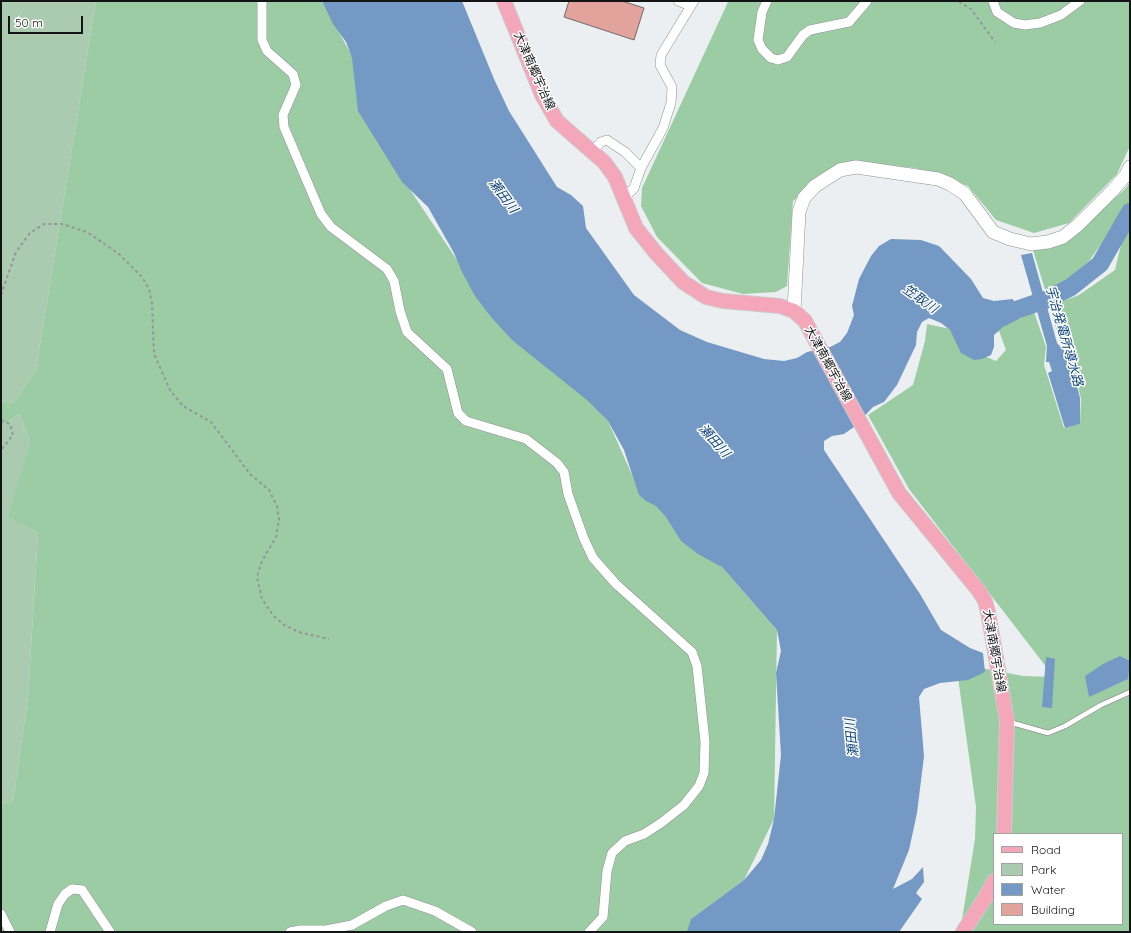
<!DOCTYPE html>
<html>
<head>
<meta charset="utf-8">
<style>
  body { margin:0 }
  #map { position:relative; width:1131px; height:933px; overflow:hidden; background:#eceff2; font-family:Quicksand,sans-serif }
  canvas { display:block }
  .frame { position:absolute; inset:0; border:2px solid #131415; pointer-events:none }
  .legend { position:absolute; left:993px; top:833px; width:130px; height:92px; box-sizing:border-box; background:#fff; border:1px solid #a1a1a1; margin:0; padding:5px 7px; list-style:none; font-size:12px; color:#131415 }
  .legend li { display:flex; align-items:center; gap:8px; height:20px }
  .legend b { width:20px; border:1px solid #a1a1a1 }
  .scale { position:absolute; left:8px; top:16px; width:75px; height:18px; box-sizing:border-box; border:2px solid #131415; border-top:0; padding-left:5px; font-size:12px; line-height:14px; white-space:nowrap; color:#131415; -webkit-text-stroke:3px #fff; paint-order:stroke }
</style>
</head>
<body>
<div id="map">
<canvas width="1131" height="933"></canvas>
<div class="frame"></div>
<ul class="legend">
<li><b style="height:5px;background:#f5a7ba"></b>Road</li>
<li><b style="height:11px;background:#aacbaf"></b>Park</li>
<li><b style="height:11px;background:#7499c4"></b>Water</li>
<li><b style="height:11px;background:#e2a39c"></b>Building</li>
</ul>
<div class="scale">50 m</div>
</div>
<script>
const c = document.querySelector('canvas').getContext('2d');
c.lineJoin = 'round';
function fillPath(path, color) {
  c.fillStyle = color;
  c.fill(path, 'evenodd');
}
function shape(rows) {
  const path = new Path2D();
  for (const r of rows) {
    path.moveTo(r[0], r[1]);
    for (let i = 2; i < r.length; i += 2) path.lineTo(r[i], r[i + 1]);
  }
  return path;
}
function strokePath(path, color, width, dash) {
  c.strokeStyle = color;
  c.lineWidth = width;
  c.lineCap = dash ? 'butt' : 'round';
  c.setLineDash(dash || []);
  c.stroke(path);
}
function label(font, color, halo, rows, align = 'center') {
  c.font = font + ' Quicksand,"Noto Sans JP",sans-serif';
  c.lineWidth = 3;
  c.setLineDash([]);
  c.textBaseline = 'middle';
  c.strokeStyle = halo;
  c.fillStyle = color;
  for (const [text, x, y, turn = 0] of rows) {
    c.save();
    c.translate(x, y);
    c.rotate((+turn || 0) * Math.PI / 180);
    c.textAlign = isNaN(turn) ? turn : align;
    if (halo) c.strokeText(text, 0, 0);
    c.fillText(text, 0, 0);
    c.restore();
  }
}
fillPath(shape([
  [1,1,96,1,36,369,13,403,1,401],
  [19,414,30,440,9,517,38,533,28,697,13,801,1,804,1,427]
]), '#aacbaf');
fillPath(shape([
  [96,1,322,1,353,58,379,143,457,260,608,421,637,486,722,567,777,630,774,819,744,880,691,919,692,932,1,932,1,804,13,801,28,697,38,533,8,517,30,440,19,414,1,427,1,401,13,403,36,369],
  [726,1,1130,1,1130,146,1117,174,1069,223,1034,233,996,220,968,186,915,168,843,162,793,201,787,286,776,292,743,294,702,283,657,237,641,206,642,188,728,2],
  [1130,182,1130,204,1089,261,1055,290,1046,293,1033,250,1068,241,1126,188],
  [1130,223,1130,932,960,932,975,839,976,807,956,663,1023,676,1054,677,909,489,868,415,913,385,925,341,927,324,960,331,977,353,996,361,1006,350,998,328,1034,312,1046,347,1044,365,1064,428,1080,424,1081,399,1071,357,1068,349,1060,342,1050,306,1079,295,1115,270,1125,228],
  [994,834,1122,834,1122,924,994,924]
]), '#9ccca4');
fillPath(shape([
  [322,1,462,1,494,79,509,111,557,187,571,195,583,206,586,228,634,295,680,330,707,342,764,359,784,361,797,358,807,352,830,347,840,342,847,333,854,315,852,306,859,279,871,256,879,246,891,239,921,240,939,246,971,279,983,298,994,301,1013,299,1019,319,1003,327,994,335,994,347,991,355,982,359,974,360,961,353,950,330,941,323,929,318,922,322,917,332,916,345,897,385,884,402,873,407,854,427,844,434,832,436,824,441,824,450,920,594,941,630,970,648,983,653,985,672,968,680,940,683,924,689,919,697,924,756,917,813,909,850,893,889,912,879,923,867,924,882,916,893,922,899,899,932,687,932,691,919,744,880,761,860,768,844,774,819,781,755,776,673,781,651,777,630,722,567,698,554,681,541,666,517,656,506,646,501,639,495,624,450,608,421,587,400,512,340,491,317,475,296,462,272,454,253,428,207,402,182,358,111,352,58,346,42,333,24],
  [1032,253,1057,343,1068,355,1065,357,1068,364,1071,363,1080,398,1080,424,1065,428,1048,373,1052,371,1049,362,1046,362,1047,346,1021,255],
  [1120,656,1130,661,1128,679,1089,697,1085,676,1103,664],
  [1046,657,1055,659,1052,708,1042,707]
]), '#7499c4');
strokePath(shape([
  [993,318,1048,299,1071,287,1100,264,1130,212]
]), '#7499c4', 18);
const building = shape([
  [569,1,622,1,644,8,634,40,564,17,569,1]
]);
fillPath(building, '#e2a39c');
strokePath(building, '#6e6a69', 1);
const lane = shape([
  [1009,722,1048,733,1065,726,1101,705,1130,692]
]);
const street = shape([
  [262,1,262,40,267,51,293,74,296,85,283,115,284,127,321,214,331,227,387,269,394,281,400,311,407,332,447,369,458,413,466,421,526,439,557,463,564,472,568,494,584,539,593,558,616,584,692,652,697,666,705,742,704,773,699,786,684,805,661,823,644,834,625,841,612,853,607,871,603,917,589,932],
  [678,1,691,6],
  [767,1,762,12,758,40,762,49,771,58,778,60,787,57,803,35,810,30,849,22,867,1],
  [993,1,997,12,1014,23,1025,25,1040,23,1061,15,1080,1],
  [592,152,601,142,607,140,625,152,641,168],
  [624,198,634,188,641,168,663,128,671,103,672,87,660,65,661,55,694,1],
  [1,914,10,932],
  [50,932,58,904,65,894,72,889,82,890,110,932],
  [290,932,300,930,326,930,352,925,386,906,403,900,435,911,472,932]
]);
const secondary = shape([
  [794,311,799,212,804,198,815,186,840,170,856,167,938,179,950,184,965,194,993,232,1010,239,1031,244,1048,242,1063,237,1078,225,1113,190,1126,175,1130,167]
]);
const primary = shape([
  [504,1,542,95,557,121,604,162,615,177,636,228,656,253,683,282,706,297,723,301,780,306,794,311,805,321,899,493,979,591,985,601,988,612,1007,721,1004,834],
  [963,932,987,895,994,881]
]);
strokePath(lane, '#909295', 6);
strokePath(street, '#909295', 10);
strokePath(secondary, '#909295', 14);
strokePath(primary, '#cbcbcc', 16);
strokePath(shape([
  [953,1,959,2,971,9,995,42],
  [1,295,16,252,30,233,44,224,62,224,87,232,119,254,142,277,149,289,152,303,154,354,170,390,183,406,211,422,250,474,269,490,277,506,279,520,276,537,262,561,257,577,262,599,273,615,284,625,299,632,329,639],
  [1,420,10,424,13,435,1,450]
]), '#949698', 2, [3, 3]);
strokePath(lane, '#fff', 4.5);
strokePath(street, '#fff', 9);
strokePath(secondary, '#fff', 13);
strokePath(primary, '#f5a7ba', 14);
label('12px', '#131415', '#fff', [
  ["大津南郷宇治線",534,71,66],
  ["大津南郷宇治線",828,364,61],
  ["大津南郷宇治線",994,651,80]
]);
label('italic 13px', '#11477d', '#fff', [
  ["瀬田川",503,196,53],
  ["笠取川",920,299,35],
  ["宇治発電所導水路",1064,336,74],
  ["瀬田川",714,441,48],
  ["瀬田川",852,738,-96]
]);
</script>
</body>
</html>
